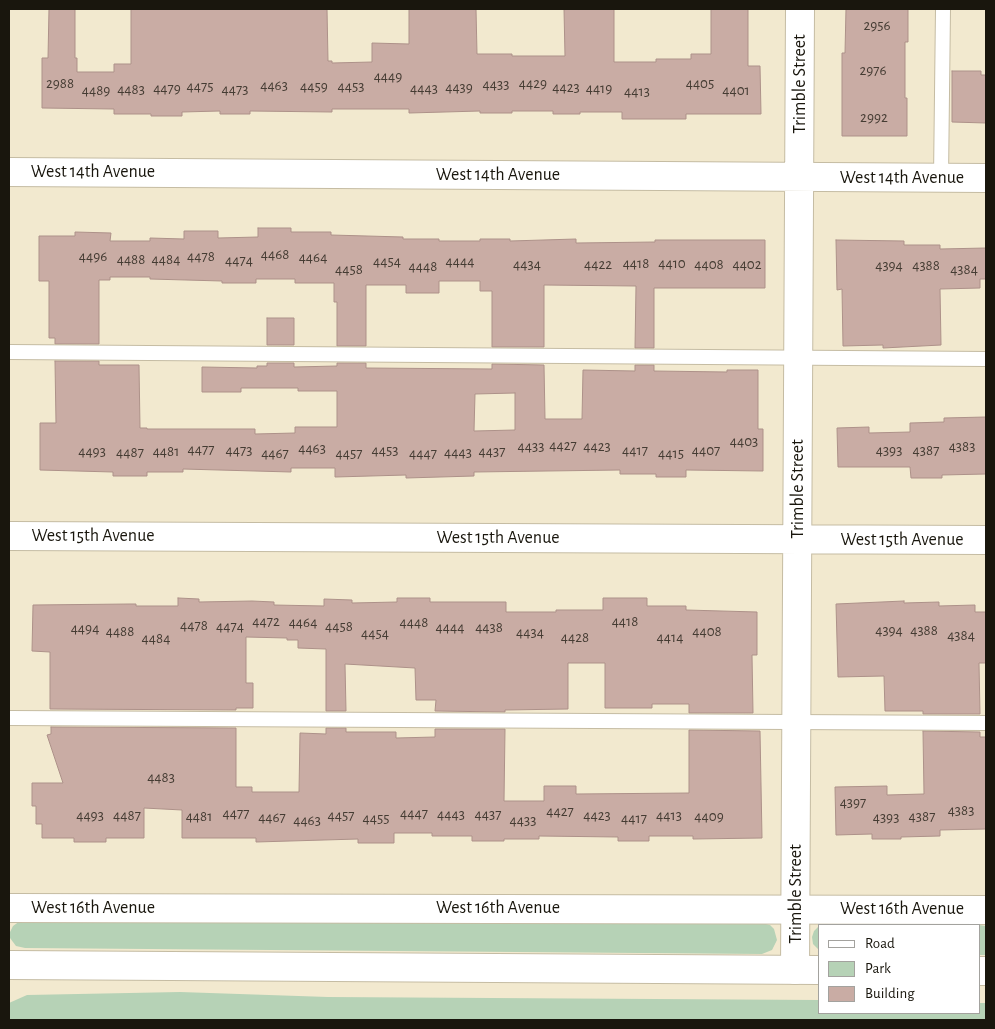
<!DOCTYPE html>
<html>
<head>
<meta charset="utf-8">
<style>
  body { margin:0 }
  #map { position:relative; width:995px; height:1029px; overflow:hidden; background:#f2e9cf; font-family:"Alegreya Sans",sans-serif }
  canvas { display:block }
  .frame { position:absolute; inset:0; border:10px solid #19160d; pointer-events:none }
  .legend { position:absolute; left:818px; top:924px; width:162px; height:90px; box-sizing:border-box; background:#fff; border:1px solid #a3a29e; margin:0; padding:6px 9px; list-style:none; font-size:15px; color:#19160d }
  .legend li { display:flex; align-items:center; gap:10px; height:25px }
  .legend b { width:25px; border:1px solid #a3a29e }
</style>
</head>
<body>
<div id="map">
<canvas width="995" height="1029"></canvas>
<div class="frame"></div>
<ul class="legend">
<li><b style="height:6px;background:#fff"></b>Road</li>
<li><b style="height:14px;background:#b6d2b6"></b>Park</li>
<li><b style="height:14px;background:#c9aca4"></b>Building</li>
</ul>
</div>
<script>
const c = document.querySelector('canvas').getContext('2d');
c.lineJoin = 'round';
function fillPath(path, color) {
  c.fillStyle = color;
  c.fill(path, 'evenodd');
}
function shape(rows) {
  const path = new Path2D();
  for (const r of rows) {
    path.moveTo(r[0], r[1]);
    for (let i = 2; i < r.length; i += 2) path.lineTo(r[i], r[i + 1]);
  }
  return path;
}
function strokePath(path, color, width, dash) {
  c.strokeStyle = color;
  c.lineWidth = width;
  c.lineCap = dash ? 'butt' : 'round';
  c.setLineDash(dash || []);
  c.stroke(path);
}
function label(font, color, halo, rows, align = 'center') {
  c.font = font + ' "Alegreya Sans",sans-serif';
  c.lineWidth = 5;
  c.setLineDash([]);
  c.textBaseline = 'middle';
  c.strokeStyle = halo;
  c.fillStyle = color;
  for (const [text, x, y, turn = 0] of rows) {
    c.save();
    c.translate(x, y);
    c.rotate((+turn || 0) * Math.PI / 180);
    c.textAlign = isNaN(turn) ? turn : align;
    if (halo) c.strokeText(text, 0, 0);
    c.fillText(text, 0, 0);
    c.restore();
  }
}
fillPath(shape([
  [20,921,762,923,770,925,774,929,777,940,772,950,762,954,25,948,16,946,10,938,10,932,13,926],
  [979,925,986,926,986,955,979,955],
  [819,926,819,950,813,944,812,937,814,931],
  [180,992,328,997,819,1000,819,1013,979,1013,979,1003,986,1003,986,1020,9,1020,9,1003,27,995]
]), '#b6d2b6');
const building = shape([
  [49,9,75,9,75,58,77,58,77,72,114,72,114,64,131,64,131,9,327,9,328,61,332,61,332,63,372,62,372,43,409,44,409,9,476,9,477,54,512,54,512,56,565,56,564,9,614,9,614,62,656,62,656,59,691,59,691,54,711,54,711,9,748,9,748,66,760,66,761,114,686,114,686,119,622,119,622,112,580,112,580,114,553,114,553,111,512,111,512,113,480,113,480,111,409,113,409,109,332,109,332,112,250,111,250,114,220,114,220,111,182,112,182,116,151,116,151,114,114,114,114,109,42,108,42,58,48,58,49,9],
  [846,9,908,9,908,42,905,42,905,98,907,98,907,136,842,136,842,53,845,53,846,9],
  [952,71,981,71,981,75,986,75,986,123,952,122,952,71],
  [258,228,291,228,291,232,331,232,331,235,403,237,403,239,439,239,439,241,480,241,480,239,510,239,510,241,576,239,576,243,655,242,655,240,765,240,765,288,654,288,654,348,635,348,636,286,544,285,544,347,492,347,492,291,480,291,480,281,439,281,439,293,406,293,406,285,366,285,366,346,337,346,337,302,334,302,334,283,295,283,295,279,256,279,256,283,222,283,222,281,150,279,150,277,110,277,110,280,99,280,99,344,55,344,55,338,49,338,49,281,39,281,39,236,75,236,75,232,111,233,110,241,150,241,150,238,184,239,184,231,218,231,218,238,258,237,258,228],
  [836,240,904,241,904,245,940,245,940,249,986,248,986,279,980,279,980,288,940,289,941,345,883,348,883,345,843,346,842,289,837,290,836,240],
  [267,318,294,318,294,345,267,345,267,318],
  [55,361,99,361,99,365,139,365,140,428,147,428,147,429,255,429,255,434,295,433,295,427,337,427,337,391,298,391,298,388,241,388,241,392,202,392,202,367,257,368,257,366,267,366,267,363,294,363,294,367,337,366,337,363,366,363,366,368,492,369,492,364,544,365,545,419,582,419,583,370,635,371,635,365,654,365,654,371,727,372,727,370,758,370,758,429,763,429,763,471,686,470,686,477,656,477,656,474,620,474,620,470,474,472,474,476,406,478,406,475,335,477,335,468,291,468,291,472,183,469,183,472,147,472,147,476,113,476,113,472,40,470,40,423,56,423,55,361],
  [515,393,515,430,474,431,475,394,515,393],
  [986,417,986,474,942,475,942,478,911,478,910,467,838,467,837,428,869,427,869,433,910,432,910,423,944,422,944,418,986,417],
  [178,598,199,599,199,602,252,601,274,602,274,605,324,606,324,599,352,600,352,603,397,602,397,598,430,598,430,602,506,602,506,612,556,612,556,610,603,610,603,598,647,598,647,606,686,606,686,610,757,612,757,655,752,655,753,713,689,713,689,704,652,704,652,708,605,708,605,663,568,663,568,709,505,710,505,712,435,711,436,700,416,700,415,668,345,664,346,711,326,711,326,649,298,648,298,640,287,640,287,638,246,637,246,683,253,683,253,708,236,708,236,710,50,709,50,652,32,651,33,605,129,604,136,604,136,606,178,606,178,598],
  [904,601,904,603,939,602,939,606,975,605,975,612,986,612,986,663,979,663,980,714,923,714,923,711,885,711,884,676,838,677,836,604,904,601],
  [51,727,236,728,236,787,252,787,252,792,299,792,300,733,326,734,326,728,346,728,346,732,396,732,396,738,435,737,435,729,505,729,504,801,544,801,544,786,576,786,576,794,689,793,689,730,760,731,762,838,693,839,693,836,649,836,649,841,618,841,618,837,539,836,539,839,504,839,504,841,472,841,472,836,432,836,432,833,394,833,394,843,358,843,358,839,256,842,256,838,182,838,182,810,144,808,144,838,106,838,106,842,74,842,74,838,42,838,42,824,36,824,36,806,32,806,32,783,63,783,47,735,51,734,51,727],
  [923,731,980,732,980,737,986,737,986,829,940,830,940,836,901,837,901,839,872,839,872,834,836,835,835,787,887,786,887,795,924,794,923,731]
]);
fillPath(building, '#c9aca4');
strokePath(building, '#ad9189', 1);
const lane = shape([
  [941,178,943,9],
  [9,352,986,359],
  [9,718,986,723]
]);
const street = shape([
  [9,172,986,178],
  [9,536,986,540],
  [795,970,800,9]
]);
const secondary = shape([
  [9,908,986,910],
  [9,965,819,970],
  [979,971,986,971]
]);
strokePath(lane, '#c5bca3', 16);
strokePath(street, '#c5bca3', 30);
strokePath(secondary, '#c5bca3', 30);
strokePath(lane, '#fff', 14);
strokePath(street, '#fff', 28);
strokePath(secondary, '#fff', 28);
label('15px', '#453c33', null, [
  ["2956",877,25],
  ["2976",873,70],
  ["4449",388,76],
  ["2988",60,83],
  ["4429",533,83],
  ["4405",700,83],
  ["4433",496,84],
  ["4463",274,85],
  ["4475",200,86],
  ["4459",314,86],
  ["4453",351,86],
  ["4439",459,87],
  ["4423",566,87],
  ["4479",167,88],
  ["4443",424,88],
  ["4419",599,88],
  ["4483",131,89],
  ["4473",235,89],
  ["4489",96,90],
  ["4401",736,90],
  ["4413",637,91],
  ["2992",874,117],
  ["4468",275,254],
  ["4496",93,256],
  ["4478",201,256],
  ["4464",313,257],
  ["4488",131,259],
  ["4484",166,259],
  ["4474",239,260],
  ["4454",387,261],
  ["4444",460,261],
  ["4418",636,263],
  ["4410",672,263],
  ["4434",527,264],
  ["4422",598,264],
  ["4408",709,264],
  ["4402",747,264],
  ["4394",889,265],
  ["4388",926,265],
  ["4448",423,266],
  ["4458",349,269],
  ["4384",964,269],
  ["4403",744,441],
  ["4427",563,445],
  ["4433",531,446],
  ["4423",597,446],
  ["4383",962,446],
  ["4463",312,448],
  ["4477",201,449],
  ["4473",239,450],
  ["4453",385,450],
  ["4417",635,450],
  ["4407",706,450],
  ["4393",889,450],
  ["4387",926,450],
  ["4493",92,451],
  ["4481",166,451],
  ["4437",492,451],
  ["4487",130,452],
  ["4443",458,452],
  ["4467",275,453],
  ["4457",349,453],
  ["4447",423,453],
  ["4415",671,453],
  ["4472",266,621],
  ["4418",625,621],
  ["4464",303,622],
  ["4448",414,622],
  ["4478",194,625],
  ["4474",230,626],
  ["4458",339,626],
  ["4444",450,627],
  ["4438",489,627],
  ["4494",85,628],
  ["4394",889,630],
  ["4388",924,630],
  ["4488",120,631],
  ["4408",707,631],
  ["4434",530,632],
  ["4454",375,633],
  ["4384",961,635],
  ["4428",575,637],
  ["4414",670,637],
  ["4484",156,638],
  ["4483",161,777],
  ["4397",853,802],
  ["4383",961,810],
  ["4427",560,811],
  ["4477",236,813],
  ["4447",414,813],
  ["4443",451,814],
  ["4437",488,814],
  ["4493",90,815],
  ["4487",127,815],
  ["4457",341,815],
  ["4423",597,815],
  ["4413",669,815],
  ["4481",199,816],
  ["4409",709,816],
  ["4387",922,816],
  ["4467",272,817],
  ["4393",886,817],
  ["4455",376,818],
  ["4417",634,818],
  ["4463",307,820],
  ["4433",523,820]
]);
label('18px', '#19160d', '#fff', [
  ["Trimble Street",800,84,-90],
  ["West 14th Avenue",93,172],
  ["West 14th Avenue",498,175],
  ["West 14th Avenue",902,178],
  ["Trimble Street",798,489,-90],
  ["West 15th Avenue",93,536],
  ["West 15th Avenue",498,538],
  ["West 15th Avenue",902,540],
  ["Trimble Street",796,894,-90],
  ["West 16th Avenue",93,908],
  ["West 16th Avenue",498,908],
  ["West 16th Avenue",902,909]
]);
</script>
</body>
</html>
